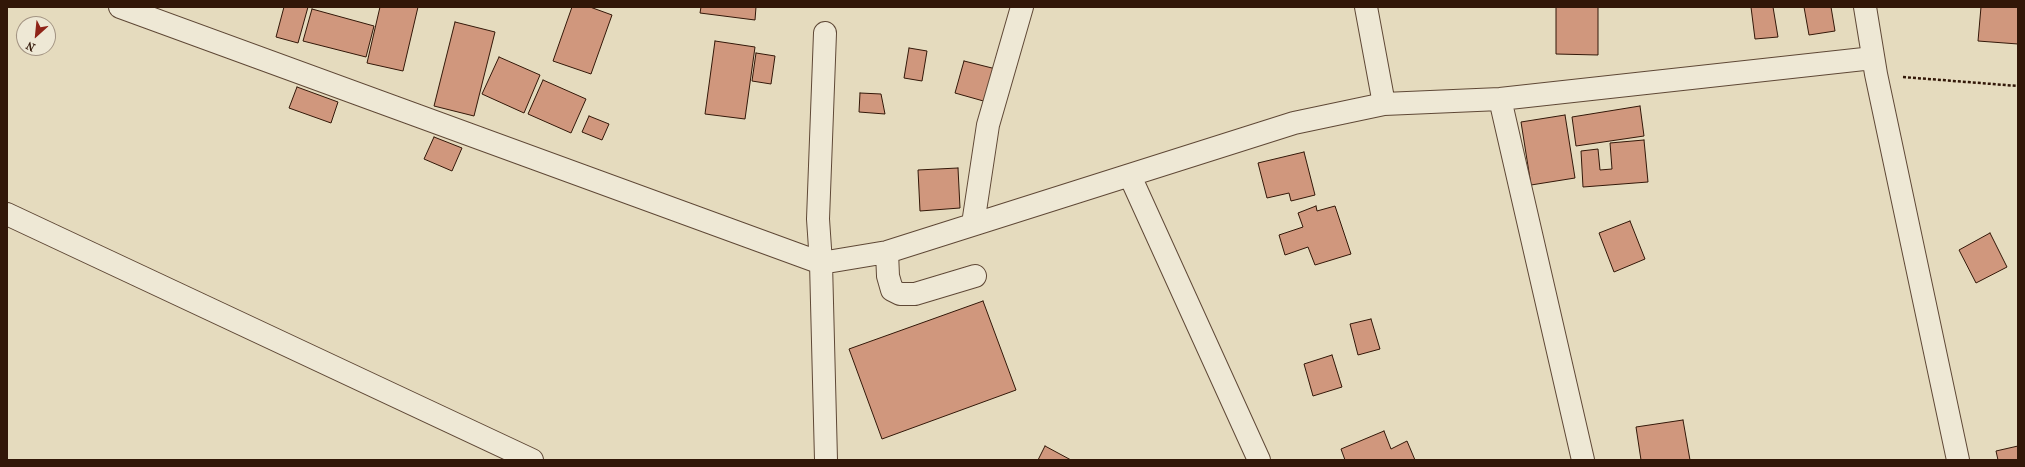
<!DOCTYPE html>
<html>
<head>
<meta charset="utf-8">
<style>
  body { margin:0 }
  #map { position:relative; width:2025px; height:467px; overflow:hidden; background:#e5dbbe; font-family:"IM FELL French Canon",serif }
  canvas { display:block }
  .frame { position:absolute; inset:0; border:8px solid #321708; pointer-events:none }
  .north { position:absolute; left:16px; top:16px; width:40px; height:40px; box-sizing:border-box; background:#eee8d5; border:1px solid #a39483; border-radius:50%; rotate:207deg; font-size:11px; font-weight:700; line-height:16px; text-align:center; color:#321708 }
  .north::after { content:''; display:block; margin:auto; width:14px; height:18px; background:#8f2418; clip-path:polygon(50% 0,100% 100%,50% 72%,0 100%) }
</style>
</head>
<body>
<div id="map">
<canvas width="2025" height="467"></canvas>
<div class="frame"></div>
<div class="north">N</div>
</div>
<script>
const c = document.querySelector('canvas').getContext('2d');
c.lineJoin = 'round';
function fillPath(path, color) {
  c.fillStyle = color;
  c.fill(path, 'evenodd');
}
function shape(rows) {
  const path = new Path2D();
  for (const r of rows) {
    path.moveTo(r[0], r[1]);
    for (let i = 2; i < r.length; i += 2) path.lineTo(r[i], r[i + 1]);
  }
  return path;
}
function strokePath(path, color, width, dash) {
  c.strokeStyle = color;
  c.lineWidth = width;
  c.lineCap = dash ? 'butt' : 'round';
  c.setLineDash(dash || []);
  c.stroke(path);
}
const building = shape([
  [284,7,308,7,298,43,276,37,284,7],
  [380,7,418,7,403,71,367,63,380,7],
  [572,7,590,7,612,15,591,74,553,61,572,7],
  [701,7,756,7,755,20,700,13,701,7],
  [1556,7,1598,7,1598,55,1556,54,1556,7],
  [1751,7,1773,7,1778,37,1755,39,1751,7],
  [1804,7,1831,7,1835,31,1809,35,1804,7],
  [1981,7,2018,7,2018,44,1978,41,1981,7],
  [312,9,374,26,366,57,303,41,312,9],
  [455,22,495,32,474,116,434,106,455,22],
  [715,41,755,47,745,119,705,114,715,41],
  [909,48,927,51,922,81,904,78,909,48],
  [756,53,775,56,771,84,752,81,756,53],
  [499,57,540,75,524,113,482,94,499,57],
  [964,61,996,69,987,102,955,93,964,61],
  [543,80,586,99,571,133,528,114,543,80],
  [297,87,338,102,331,123,289,108,297,87],
  [860,93,881,94,885,114,859,112,860,93],
  [1640,106,1644,136,1576,146,1572,117,1640,106],
  [1565,115,1575,178,1531,185,1521,122,1565,115],
  [589,116,609,124,602,140,582,132,589,116],
  [434,137,462,148,452,171,424,159,434,137],
  [1644,140,1648,182,1583,187,1581,151,1598,149,1600,170,1612,169,1610,143,1644,140],
  [1304,152,1315,195,1291,201,1289,193,1267,198,1258,163,1304,152],
  [958,168,960,208,920,211,918,170,958,168],
  [1316,206,1317,211,1335,206,1351,254,1315,265,1308,247,1285,255,1279,235,1303,227,1298,213,1316,206],
  [1630,221,1645,259,1614,272,1599,233,1630,221],
  [1990,233,2007,267,1976,283,1959,250,1990,233],
  [983,301,1016,390,882,439,849,349,983,301],
  [1371,319,1380,349,1358,355,1350,324,1371,319],
  [1332,355,1342,387,1313,396,1304,364,1332,355],
  [1683,420,1690,460,1641,460,1636,427,1683,420],
  [1384,431,1391,449,1407,441,1415,460,1345,460,1341,449,1384,431],
  [1045,446,1071,460,1038,460,1045,446],
  [2018,446,2018,460,1998,460,1996,451,2018,446]
]);
fillPath(building, '#d0977d');
strokePath(building, '#321708', 1);
const minor = shape([
  [120,7,821,263,887,252,1294,123,1384,104,1500,99,1873,58],
  [1366,7,1384,104],
  [1865,7,1876,74,1958,460],
  [825,33,818,219,821,263,826,460],
  [1500,99,1583,460],
  [1130,176,1259,460],
  [7,214,532,460],
  [973,224,988,125,1022,7],
  [887,252,888,276,892,290,900,294,915,294,975,276]
]);
strokePath(minor, '#5f4836', 24);
strokePath(shape([
  [1903,77,2018,86]
]), '#321708', 2.5, [3, 2]);
strokePath(minor, '#eee8d5', 22);
</script>
</body>
</html>
